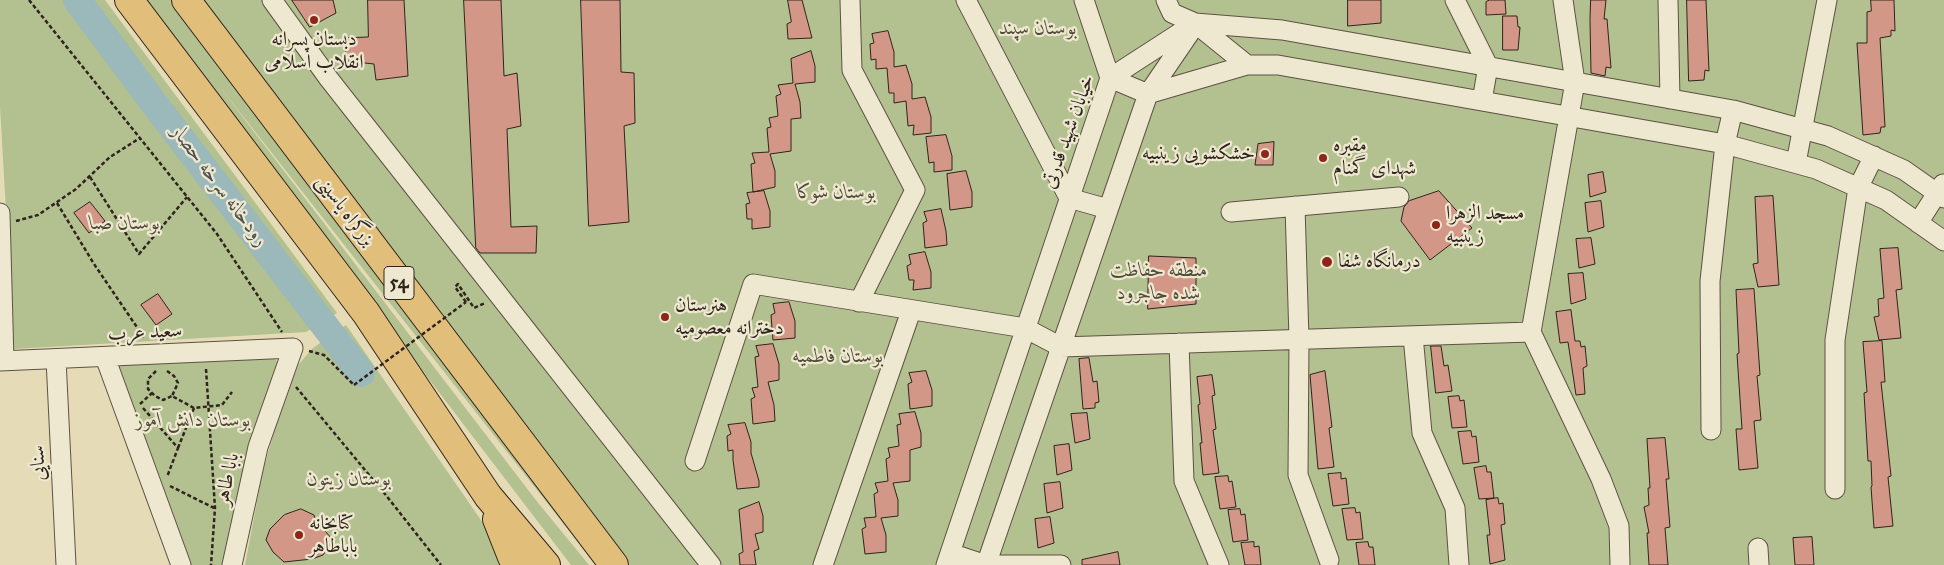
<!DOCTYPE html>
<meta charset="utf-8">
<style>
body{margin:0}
canvas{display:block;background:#e5dbb6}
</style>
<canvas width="1944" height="565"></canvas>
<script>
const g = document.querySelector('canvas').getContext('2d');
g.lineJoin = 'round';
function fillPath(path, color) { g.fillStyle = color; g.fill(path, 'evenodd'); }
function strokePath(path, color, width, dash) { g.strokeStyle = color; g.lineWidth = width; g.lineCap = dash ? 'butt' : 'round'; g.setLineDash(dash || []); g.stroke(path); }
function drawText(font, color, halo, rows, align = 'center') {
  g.font = font + ' "IM FELL Great Primer",Amiri,serif'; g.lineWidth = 4.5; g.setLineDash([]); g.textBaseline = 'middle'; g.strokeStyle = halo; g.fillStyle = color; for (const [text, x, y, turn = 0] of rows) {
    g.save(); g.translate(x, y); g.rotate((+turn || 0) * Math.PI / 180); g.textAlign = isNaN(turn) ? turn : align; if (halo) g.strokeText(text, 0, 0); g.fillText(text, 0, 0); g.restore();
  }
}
fillPath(new Path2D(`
 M0 0H105L337 313 306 332 14 349 0 107Z
 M139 0H1944V565H596L216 82 535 499 589 565H571Z
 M346 325 512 565H245L262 475 283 399 299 364 313 348Z
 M274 357 284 373 264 403 249 442 222 565H183L110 363Z`), '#b3c08f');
strokePath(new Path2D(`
 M77 0 156 106 361 373`), '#9bb8ba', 28);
const building = new Path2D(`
 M292 0H333L336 13 310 27Z
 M368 0H404L408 76 376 80 374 64 347 61 344 38 368 37Z
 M464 0H501L504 76 517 73 521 126 507 129 511 227 537 226 536 253H480L476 248Z
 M581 0H620L621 72 634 73 635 123 624 126 629 222 589 226Z
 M788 0H802L812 38 788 39 787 24 791 22Z
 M1348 0H1381V23L1348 26Z
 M1490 0H1505L1506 14 1486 15V2Z
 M1591 0H1606L1604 19H1607L1611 68 1606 67 1605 76 1591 73 1590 20Z
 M1687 0H1706L1709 71 1705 70 1704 80 1689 81Z
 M1871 0H1894L1895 31 1891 30V36L1880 38 1885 127H1881L1880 133 1863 135 1857 43H1867V12L1871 11Z
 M1503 16H1517L1518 27H1520L1518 50H1503Z
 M888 31 894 52V67L906 65 912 84V99L925 97 931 117V133L913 135 914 125 908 126 906 101 894 103V93H889L887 68 876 69V59L871 60 870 44 874 43 872 34Z
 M811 51 815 66V82L795 84 800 102 801 118 791 119V151L770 154 775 171V187L753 192 751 164 755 163 752 153 769 152 767 128 771 127 769 118 778 116 776 96 781 94 778 85 793 83 791 59Z
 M946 135 952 156V170L934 172V162L929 163 926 137Z
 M1274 142 1273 165H1255L1258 144Z
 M966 171 972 192V207L950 210 947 174Z
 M1603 172 1606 192 1590 197 1588 175Z
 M764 191 770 211V227L752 229V219H747L746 204 750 203 747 193Z
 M1439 191 1472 228 1430 260 1401 221 1404 207 1409 201Z
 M1773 196 1779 285 1758 287 1753 264 1758 263 1755 197Z
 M1601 201 1604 227 1588 232 1585 203Z
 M90 202 105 221 89 233 74 213Z
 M941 209 946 231 947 245 925 248 923 223 927 221 924 212Z
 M1591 238 1595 264 1579 268 1576 239Z
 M1898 248 1902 289 1896 290 1901 338 1879 340 1874 317 1879 316 1878 299 1884 298 1880 249Z
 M925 252 931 272V288L913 290 914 280H909L907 266 911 264 909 255Z
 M1149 256 1196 258V304L1148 309Z
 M1583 273 1586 299 1571 304 1568 274Z
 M1754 289 1760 375 1757 376 1761 420 1754 421 1758 468 1739 470 1736 429H1742L1737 354 1739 353 1736 290Z
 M158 294 172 314 156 325 141 305Z
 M789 302 795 321V338L773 340 771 315 775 313 773 304Z
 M1571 310 1575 341H1580L1581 347 1585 346 1587 366 1583 368 1585 394 1576 395 1568 342 1560 343 1556 312Z
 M1882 341 1885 382H1881L1891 476 1888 477 1893 526 1874 528 1871 487 1872 486 1871 461H1868L1864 393 1867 392 1863 342Z
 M773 344 779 364V380L768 382 774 405 775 421 753 424 751 399 755 397 752 388 758 387 755 357 759 356 756 346Z
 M1431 346H1441L1444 366 1448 365 1452 391 1436 393Z
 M1089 358 1093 382 1097 381 1099 402 1095 403V408L1083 409 1079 359Z
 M926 371 932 390V406L910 409 908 384 912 382 909 373Z
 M1325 371 1332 427 1329 428 1334 467 1318 469 1310 375Z
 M1212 375 1215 395 1212 396 1216 429 1213 430 1219 473 1203 475 1200 443H1202L1198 405 1200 404 1197 377Z
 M1459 396 1460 401 1464 400 1467 427 1452 428 1448 397Z
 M915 412 921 433V447L910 450V481L893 483 898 500V516L881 518 886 535V552L865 554 862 529 866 527 864 518 876 517 874 494 878 492 875 483 888 481 886 459 890 457 888 448 899 446 897 425 901 424 899 414Z
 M1087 413 1090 439 1075 443 1071 414Z
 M745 423 751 442V453L759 481V487L737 489 733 460V450L728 451 727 436 731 434 728 425Z
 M1471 431 1472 437 1476 436 1479 462 1463 464 1458 432Z
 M1665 438 1669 479H1666L1670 527 1665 528 1668 565H1649L1647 533H1649L1644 507 1649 505 1648 488H1650L1647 439Z
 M1069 444 1072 470 1057 475 1054 446Z
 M1486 466 1487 472H1491L1494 498 1479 499 1474 468Z
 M1341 473V479L1346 478 1349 504 1333 506 1328 474Z
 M1228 476 1229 482 1232 481 1236 507 1220 509 1215 477Z
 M1060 482 1063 508 1047 513 1044 484Z
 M1498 498 1499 504 1503 503 1505 524 1501 525 1505 560 1490 564 1487 535H1490L1486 500Z
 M759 502 763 516V532L755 534 759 549 754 551 756 565H740L739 554 743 552 739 510Z
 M1355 508 1356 513 1360 512 1363 539 1347 540 1342 509Z
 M301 509 314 515 316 524 325 531 333 540 323 555 312 559 284 562 273 552 266 540 270 529 284 515Z
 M1240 509 1241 515 1245 514 1248 540 1233 542 1228 510Z
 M1050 517 1054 543 1038 548 1035 519Z
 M1812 537 1814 565H1795L1793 538Z
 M1254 542V547L1259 546 1261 565H1245L1241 543Z
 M1368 542 1369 547H1373L1375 565H1359L1356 543Z
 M1118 552 1120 565H1082V560Z`);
fillPath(building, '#d39787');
strokePath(building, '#30241e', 1);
const minor = new Path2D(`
 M272 0 329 79 711 565
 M850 0 852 70 915 190 859 302
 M966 0 1069 198 1108 209
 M1084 0 1110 78 1148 94 1247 65H1278L1725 144 1816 169 1886 200 1944 241
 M1166 0 1172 13 1195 23 1282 30 1733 110 1828 136 1904 170 1944 198
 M1455 0 1488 66 1482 101
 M1563 0 1575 82 1531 332 1601 479 1619 526 1620 565
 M1668 0 1670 99
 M1195 23 1247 65
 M1796 163 1827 0
 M1295 206 1299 339 1298 475 1329 560
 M1231 212 1399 197
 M0 213 4 361
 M1918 223 1943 184
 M1413 336 1422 433 1455 508 1459 565
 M1179 343 1184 481 1219 565
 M105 357 181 565
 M56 359 66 565
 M0 361 293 348 258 447 232 565
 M1711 430 1710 281 1725 144 1733 110
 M695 461 753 284 1025 328 1061 347 1531 332
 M1835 489V340L1858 188 1874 156
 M1758 548 1759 565
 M950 553 986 565
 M823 565 911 311
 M946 565 1110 78 1195 23
 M986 565 1148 94 1191 31
 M989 565H1061`);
const highway = new Path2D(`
 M129 0 366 313 488 496 546 565
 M186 0 614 565
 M497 519 512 557 518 565`);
strokePath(minor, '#5d5244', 21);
strokePath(highway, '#30241e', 30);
strokePath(new Path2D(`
 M29 0 217 234 282 332
 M90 177 139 254 187 197
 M57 203 94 264 145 339
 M16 221 38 215 76 189 110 157 140 138
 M466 302 455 287 458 284 474 308 485 303
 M309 351 324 355 354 385
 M206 369 215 508 211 565
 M156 371 148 379V389L155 396 163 400 172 396
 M167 371 174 376 178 383 172 396 194 408 222 405 232 392
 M296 387 385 494 441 565
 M140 404 152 393
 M143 408 178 448 167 477
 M178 448 194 408
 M170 486 214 508`), '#30241e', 2.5, [4, 2.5]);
strokePath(minor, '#eee8d0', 19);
strokePath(highway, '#e2be7b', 28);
strokePath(new Path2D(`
 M354 385 466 302`), '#30241e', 2.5, [4, 2.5]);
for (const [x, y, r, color] of [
 [314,20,5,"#8f2418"],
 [1265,154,5,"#8f2418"],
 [1323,158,5,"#8f2418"],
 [1436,225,5,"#8f2418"],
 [1327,262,6,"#8f2418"],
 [665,317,5,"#8f2418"],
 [299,535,5,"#8f2418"]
]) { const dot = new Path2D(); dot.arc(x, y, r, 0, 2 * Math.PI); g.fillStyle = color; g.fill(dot); strokePath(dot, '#eee8d0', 2); }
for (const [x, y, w] of [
 [399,283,30]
]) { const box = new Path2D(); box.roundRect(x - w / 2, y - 16.5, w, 33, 4); g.fillStyle = '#eee8d0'; g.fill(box); strokePath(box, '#30241e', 1); }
drawText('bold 19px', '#30241e', null, [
 ["54",399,283]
]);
drawText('italic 20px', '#514b3a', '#eee8d0', [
 ["بوستان سپند",1038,29],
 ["بوستان شوکا",837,193],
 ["بوستان صبا",125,224],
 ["منطقه حفاظت",1159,271],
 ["شده جاجرود",1159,294],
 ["بوستان فاطمیه",838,357],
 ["بوستان دانش آموز",193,421],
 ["بوستان زیتون",349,480]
]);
drawText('20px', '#30241e', '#eee8d0', [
 ["دبستان پسرانه",314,40,"center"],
 ["انقلاب اسلامی",314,63,"center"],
 ["مقبره",1333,146],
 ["شهدای گمنام",1333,169],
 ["خشکشویی زینبیه",1255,154,"right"],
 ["مسجد الزهرا",1446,214],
 ["زینبیه",1446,237],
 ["درمانگاه شفا",1338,262],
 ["هنرستان",675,306],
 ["دخترانه معصومیه",675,329],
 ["کتابخانه",309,524],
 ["باباطاهر",309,547]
], 'left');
drawText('20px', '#30241e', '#eee8d0', [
 ["خیابان شهید قدرتی",1069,132,-70],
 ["بزرگراه یاسینی",345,211,53],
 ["سعید عرب",145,333,-3],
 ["سنایی",39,463,-93],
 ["بابا طاهر",228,479,-78]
]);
drawText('italic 21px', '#50504d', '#eee8d0', [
 ["رودخانه سرخه حصار",219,186,53]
]);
</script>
